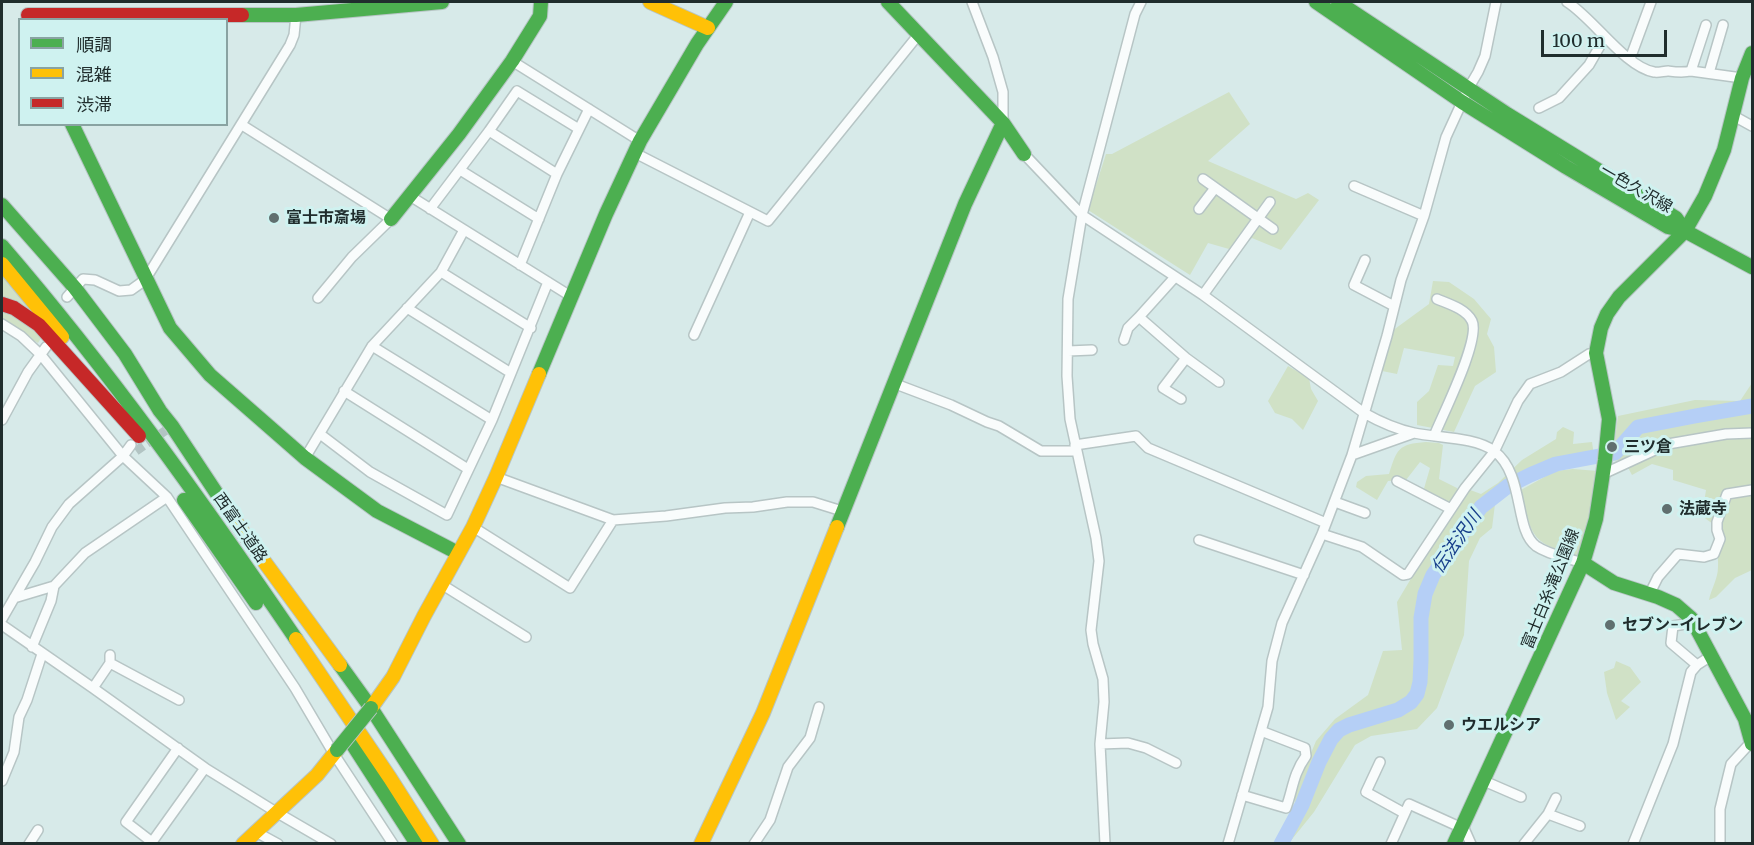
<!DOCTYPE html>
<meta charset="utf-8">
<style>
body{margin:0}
#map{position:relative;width:1754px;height:845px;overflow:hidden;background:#d7eae9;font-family:Merriweather,"Noto Sans JP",serif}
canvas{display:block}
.frame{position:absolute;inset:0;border:3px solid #202d2d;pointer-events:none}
.legend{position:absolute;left:18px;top:18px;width:210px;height:108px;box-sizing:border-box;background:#cff2f0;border:2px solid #89a3a2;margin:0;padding:8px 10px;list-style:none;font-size:18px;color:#202d2d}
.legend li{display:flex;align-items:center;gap:12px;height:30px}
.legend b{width:30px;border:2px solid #89a3a2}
.scale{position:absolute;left:1541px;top:30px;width:126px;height:27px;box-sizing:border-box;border:3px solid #202d2d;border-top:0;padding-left:8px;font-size:18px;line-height:21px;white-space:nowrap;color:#202d2d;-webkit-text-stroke:4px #cff2f0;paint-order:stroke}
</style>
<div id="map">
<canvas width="1754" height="845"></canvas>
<div class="frame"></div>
<ul class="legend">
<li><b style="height:8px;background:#4caf50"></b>順調</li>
<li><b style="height:8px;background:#ffc107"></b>混雑</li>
<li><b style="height:8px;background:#c62828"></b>渋滞</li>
</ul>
<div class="scale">100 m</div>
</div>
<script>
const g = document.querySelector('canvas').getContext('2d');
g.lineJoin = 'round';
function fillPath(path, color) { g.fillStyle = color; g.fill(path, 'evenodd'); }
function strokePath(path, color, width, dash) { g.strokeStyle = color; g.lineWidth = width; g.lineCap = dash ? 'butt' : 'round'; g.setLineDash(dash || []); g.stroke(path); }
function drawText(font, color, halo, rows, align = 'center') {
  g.font = font + ' Merriweather,"Noto Sans JP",serif'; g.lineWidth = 6; g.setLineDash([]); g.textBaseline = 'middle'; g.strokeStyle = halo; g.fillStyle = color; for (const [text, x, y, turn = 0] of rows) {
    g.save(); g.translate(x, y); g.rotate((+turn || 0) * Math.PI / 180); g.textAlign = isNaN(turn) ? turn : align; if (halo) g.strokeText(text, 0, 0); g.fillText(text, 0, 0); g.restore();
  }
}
fillPath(new Path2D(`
 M1229 92 1250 124 1208 161 1296 199 1308 193 1319 200 1281 250 1252 238 1236 251 1208 243 1190 275 1088 210 1106 154H1112Z
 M2 274 48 327 38 343 2 321Z
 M1433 281 1449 282 1474 299 1491 319 1487 334 1494 347 1496 372 1475 386 1454 432 1417 425V402L1429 391 1438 365 1453 366 1455 357 1404 348 1397 374 1382 371 1392 331 1429 304Z
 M1288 366 1309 378 1311 389 1318 401 1303 430 1292 419 1275 413 1268 401Z
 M1752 383V570L1735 578 1716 597 1709 600C1711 589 1718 579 1718 567 1719 554 1714 538 1713 524L1702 516 1706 490 1673 480V470L1652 464 1632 475 1624 460 1612 461 1618 416 1695 400 1740 401Z
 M1563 427 1574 432 1573 444 1592 442 1595 462 1556 460 1496 496 1492 528 1480 538 1469 561 1464 635 1437 708 1417 729 1371 736 1355 745 1314 812 1289 843 1275 844 1295 805 1294 794 1316 741 1335 719 1368 695 1383 651 1402 650 1397 602 1465 488 1481 494 1498 483 1522 460 1556 439 1557 432Z
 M1426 442 1439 443 1443 445 1439 479 1457 488 1458 492 1450 507 1423 492 1430 468 1420 462 1406 480 1388 481 1377 500 1356 487 1357 482 1366 476 1389 474C1397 449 1398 444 1426 442Z
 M1573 469 1598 471 1594 505 1579 556C1530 543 1532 537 1521 490L1555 471Z
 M1616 661 1630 667 1641 682 1621 701 1630 707 1616 720 1607 693 1604 672 1614 668Z`), '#d0e1c6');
strokePath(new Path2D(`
 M1281 844 1302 805 1319 762 1331 739 1339 730 1349 725 1398 710 1411 702 1417 694 1420 682 1421 660V618L1425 594 1433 575 1481 507 1508 486 1530 475 1556 464 1615 453 1638 427 1695 416 1752 406`), '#b5cff6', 15);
strokePath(new Path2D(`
 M136 451 172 426`), '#b2c4c3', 9, [9, 4.5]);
const street = new Path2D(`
 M972 2 993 57 1003 92V123
 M1567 2C1593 18 1625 67 1654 72 1658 73 1664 71 1668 71 1676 72 1683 73 1691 71L1742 78
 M1630 59 1651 2
 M512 61 640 141
 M1691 71 1706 25
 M1709 73 1723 25
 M1539 108 1559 98 1589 65 1605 37
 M1732 115 1752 126
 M242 125 391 219 352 257 318 298
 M489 131 557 174
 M635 153 768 221 919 34
 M1024 154 1082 215 1203 295 1364 413C1380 422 1395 429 1414 433 1438 438 1475 437 1494 451 1525 474 1514 530 1536 546 1549 555 1568 558 1583 563
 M460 170 539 219
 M1203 179 1273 229
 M1354 186 1424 216
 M410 196 572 297
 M430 209 489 131 517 91 579 129
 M1199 209 1215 188
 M1365 260 1354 285 1394 306
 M520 265 557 174 589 109
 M441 272 531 328
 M1175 277 1139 317 1186 358 1219 382
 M1203 295 1270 202
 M67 297 83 279 95 280 119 291 131 290 145 280 290 45 294 35 296 15
 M407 308 511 373
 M2 324 21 336 41 355 123 456 167 497 295 688 334 754 393 844
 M694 335 750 212
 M1124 340 1128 328 1139 317
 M372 346 492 420
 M1068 351 1092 350
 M893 383 951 405 987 422 999 426 1041 451H1076
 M344 391 468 469
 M1181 399 1163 388 1186 358
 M2 420 28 372 46 347
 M320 434 370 472 447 515 492 420 548 282
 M1434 436C1442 416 1481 339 1472 321 1466 309 1449 304 1437 299
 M1075 445 1136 436 1148 448 1326 523
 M1352 455 1414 433
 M305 458 372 346 441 272 464 230
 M1603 474 1668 444 1726 434 1752 433
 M496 477 613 520 666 516 725 508 753 507 787 502H813L842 511
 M1397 481 1451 509
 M1335 502 1365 513
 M473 527 570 588 613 520
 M1322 534 1362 547 1403 575 1408 574 1465 488 1494 452 1518 401 1530 384 1561 372 1589 354 1596 353
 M1199 540 1304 575
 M441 584 526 637
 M1649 595 1658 577 1678 554 1704 557 1714 554 1720 539 1717 530V522L1727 494 1752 490
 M14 598 54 586
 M2 619 35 562 52 527 69 504 123 456 131 445
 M1693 623 1673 626 1671 643 1697 665
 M2 625 93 688 205 768 276 812 331 844
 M32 647 51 601 54 586 85 553 167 497
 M110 663 179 700
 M93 688 110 663V655
 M1100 744 1128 743 1146 748 1176 763
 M178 748 126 822 152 842 205 768
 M1380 762 1366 792 1404 813
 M2 781 14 752 19 717 27 700 42 654
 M1484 781 1521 797
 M1242 795 1286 808C1293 789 1293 774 1306 756L1305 748 1261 731
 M1548 814 1580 826
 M1463 826 1471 844
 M256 832 278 844
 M29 844 38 830
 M754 844 770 820 788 767 810 738 819 707
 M1105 844 1100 744 1104 702 1103 679 1093 644 1091 630 1099 561 1096 538 1070 419 1067 376 1068 299 1082 215 1135 14 1141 2
 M1228 844 1268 707 1272 661 1282 623 1322 534 1352 455 1387 336 1401 280 1424 216 1446 137 1468 89 1478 72 1485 56 1496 2
 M1391 844 1409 804 1462 828
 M1524 844 1548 814 1556 798
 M1633 844 1673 744 1691 672 1697 665 1711 656
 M1720 844V809L1731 764 1752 741`);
const fast = new Path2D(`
 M888 2 1003 123 1024 154
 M1316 2 1462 102 1566 167 1668 227 1685 231
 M1338 2 1507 114 1676 218 1685 231
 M242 15H296L442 2
 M72 124 170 328 210 375 305 458 377 511 458 553
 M2 205 75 288 125 354 160 411 172 426 221 500
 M391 219 459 134 512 61 540 16 541 2
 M1685 231 1752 267
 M2 246C109 370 204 504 296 639
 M539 374 606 214 640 141 697 44 726 2
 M184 500 256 603
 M837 527 965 204 1003 123
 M1583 563 1614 583 1658 597 1676 605 1691 618 1745 719 1752 744
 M340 665 371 708 459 844
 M353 745 417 844
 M1454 844 1583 563 1596 519 1605 460 1609 419 1596 353 1601 328 1607 314 1619 297 1685 231 1705 196 1724 150 1742 78 1752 53`);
const slow = new Path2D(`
 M650 2 708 28
 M2 264 62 337
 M221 500 244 534 340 665
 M296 639 390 778 432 844
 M371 708 393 677 424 616 473 527 496 477 539 374
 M243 844 317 775 337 750
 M701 844 763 713 837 527`);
const jam = new Path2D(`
 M28 15H242
 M2 304 14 308 39 325 139 436`);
strokePath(street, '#b7c5c5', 12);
strokePath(fast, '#b7c5c5', 16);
strokePath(slow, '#b7c5c5', 16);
strokePath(jam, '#b7c5c5', 16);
strokePath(street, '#f9fcfc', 9);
strokePath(fast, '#4caf50', 14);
strokePath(slow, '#ffc107', 14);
strokePath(jam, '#c62828', 14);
const fastBridge = new Path2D(`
 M337 750 371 708`);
strokePath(fastBridge, '#b7c5c5', 16, []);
strokePath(fastBridge, '#4caf50', 14);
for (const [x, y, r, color] of [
 [274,218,6,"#606f6f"],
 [1612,447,6,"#606f6f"],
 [1667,509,6,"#606f6f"],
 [1610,625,6,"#606f6f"],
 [1449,725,6,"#606f6f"]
]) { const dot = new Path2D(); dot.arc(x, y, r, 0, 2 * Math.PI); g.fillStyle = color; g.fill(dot); strokePath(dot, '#cff2f0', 2); }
drawText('16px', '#202d2d', '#cff2f0', [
 ["一色久沢線",1636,189,30],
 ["西富士道路",240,528,55],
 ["富士白糸滝公園線",1551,589,-68]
]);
drawText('bold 16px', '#202d2d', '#cff2f0', [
 ["富士市斎場",286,218],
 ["三ツ倉",1624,447],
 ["法蔵寺",1679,509],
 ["セブン-イレブン",1622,625],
 ["ウエルシア",1461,725]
], 'left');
drawText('italic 18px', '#173f8b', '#cff2f0', [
 ["伝法沢川",1457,542,-55]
]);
</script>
